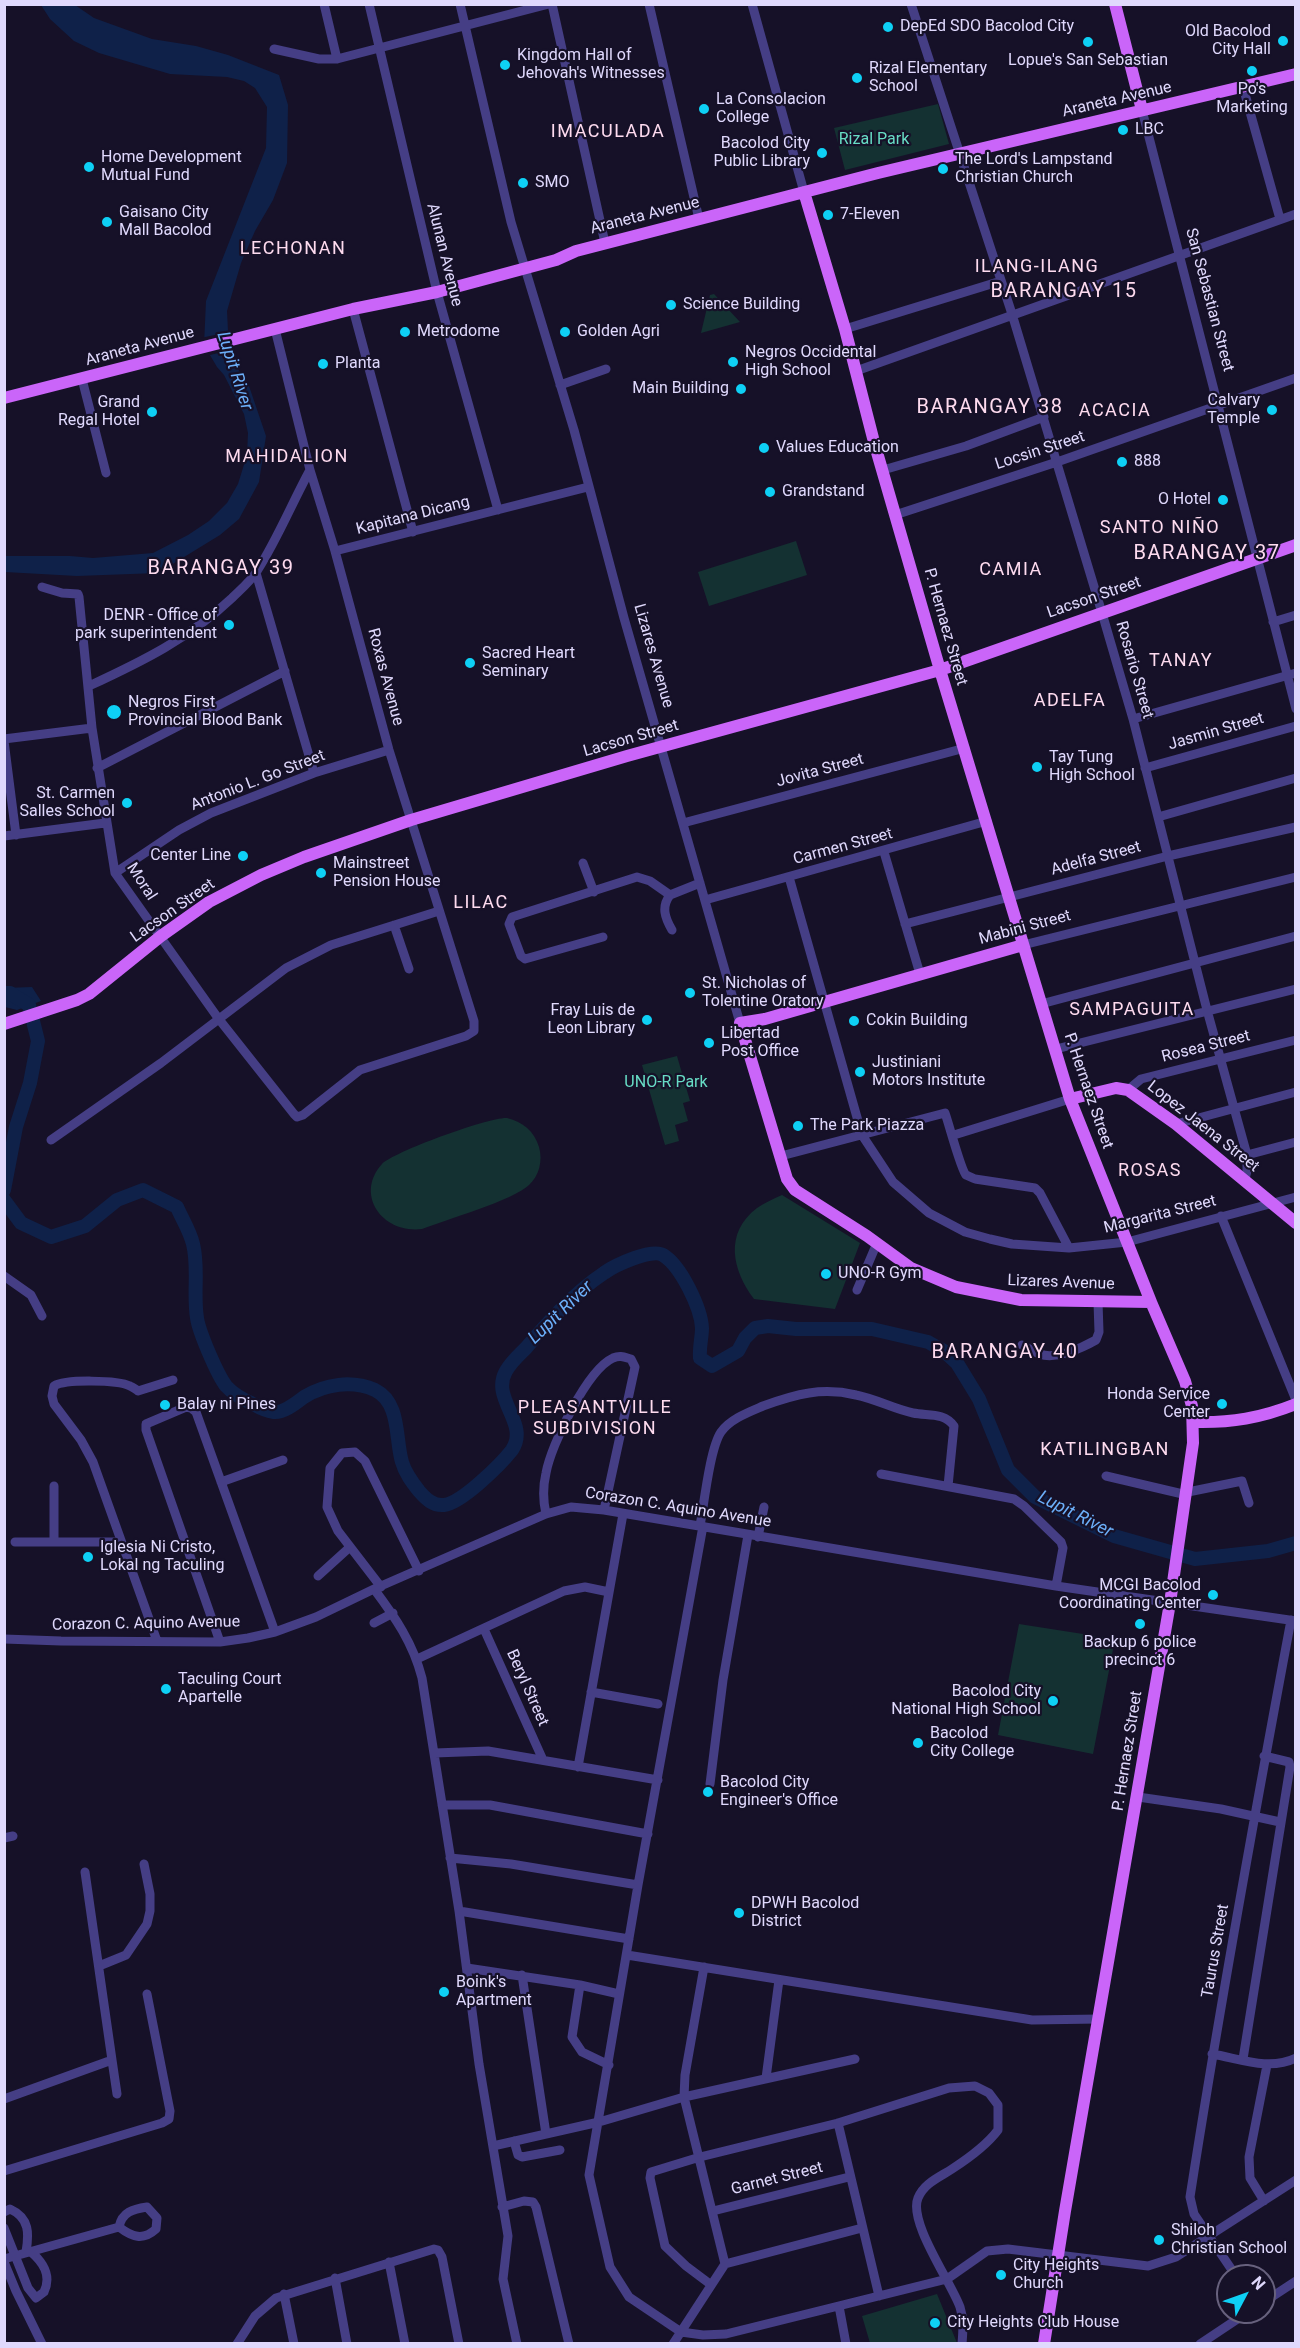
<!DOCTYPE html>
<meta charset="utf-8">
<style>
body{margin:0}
#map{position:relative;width:1300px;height:2348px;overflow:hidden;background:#161128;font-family:Roboto,sans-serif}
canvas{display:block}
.frame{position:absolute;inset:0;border:6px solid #e0d9fd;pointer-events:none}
.north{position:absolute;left:1216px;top:2264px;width:60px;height:60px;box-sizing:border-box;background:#161128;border:2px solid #67617d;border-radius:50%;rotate:49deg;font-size:16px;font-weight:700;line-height:24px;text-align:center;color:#e0d9fd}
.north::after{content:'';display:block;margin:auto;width:21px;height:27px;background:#0ed0f5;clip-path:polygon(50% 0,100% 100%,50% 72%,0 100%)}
</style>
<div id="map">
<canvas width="1300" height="2348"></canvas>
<div class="frame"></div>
<div class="north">N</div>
</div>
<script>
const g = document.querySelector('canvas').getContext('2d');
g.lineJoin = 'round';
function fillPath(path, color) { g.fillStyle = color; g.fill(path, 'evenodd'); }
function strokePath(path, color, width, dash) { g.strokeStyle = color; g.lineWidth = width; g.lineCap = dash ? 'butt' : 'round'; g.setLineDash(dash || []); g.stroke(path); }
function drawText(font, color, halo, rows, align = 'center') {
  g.font = font + ' Roboto,sans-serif'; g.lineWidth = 4.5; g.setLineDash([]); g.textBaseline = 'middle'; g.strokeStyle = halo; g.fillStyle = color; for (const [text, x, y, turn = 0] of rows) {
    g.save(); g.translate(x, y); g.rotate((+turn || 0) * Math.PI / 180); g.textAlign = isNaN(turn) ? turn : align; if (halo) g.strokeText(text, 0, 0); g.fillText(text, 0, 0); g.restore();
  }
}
fillPath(new Path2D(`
 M938 104 949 144 845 170 834 128Z
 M714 294 740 322 701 333 710 295Z
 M796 541 807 575 709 606 698 572Z
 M677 1056 690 1101 683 1103 688 1121 675 1125 679 1141 665 1145 642 1065Z
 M507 1118C523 1122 534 1131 539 1147 543 1161 539 1176 529 1185 514 1200 445 1220 422 1229 383 1234 354 1195 382 1164 393 1152 489 1117 507 1118Z
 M782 1195 860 1243 835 1309 754 1299C732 1270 724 1233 757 1208 764 1203 773 1199 782 1195Z
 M1019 1624 1115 1639 1093 1754 998 1735Z
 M937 2294 957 2343H870L862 2316Z`), '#143132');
fillPath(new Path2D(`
 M41 5H75L94 18 152 39 196 46 228 55 279 75 288 105 287 163 273 200 255 231 241 263 227 311 228 331 236 366 249 386 266 436 259 482 239 519 220 535 158 573 77 576 5 572 4 556H70L93 558 153 553 188 535 209 521 227 503 238 484 247 455 248 433 244 414 224 375 217 367 204 345 206 301 266 148 267 107 255 88 244 81 227 77 170 74 99 53 74 41 50 19Z
 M32 987 41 1001 17 1010 5 1007V988Z`), '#0f2149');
fillPath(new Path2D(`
 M232 331 235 349 206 356 201 346V338Z`), '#161128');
strokePath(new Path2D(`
 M4 993H10L29 1005 38 1041 30 1083 16 1127 4 1190
 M4 1200 21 1223 51 1237 85 1226 117 1200 143 1190 177 1207C182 1219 190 1231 193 1244 199 1267 193 1294 197 1318 199 1332 217 1374 226 1386 233 1394 246 1401 255 1405 260 1408 268 1411 274 1412 284 1413 296 1403 304 1397 325 1384 352 1380 375 1390 401 1403 395 1439 402 1462 405 1473 412 1482 419 1491 426 1499 433 1506 444 1505 462 1503 501 1464 512 1450 530 1423 490 1399 506 1371 511 1362 519 1355 526 1348 549 1321 574 1293 604 1273 615 1265 652 1248 663 1255 681 1266 701 1308 702 1328 702 1338 699 1347 700 1358L712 1366 738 1351 745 1338 755 1328 768 1326 796 1329H872L928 1342 944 1351 957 1363 979 1399 1008 1470 1035 1497 1114 1536 1195 1559 1268 1551 1296 1543`), '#0f2149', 14);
strokePath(new Path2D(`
 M324 4 337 59
 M369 4 437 292 498 510
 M460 4 511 222 574 430 624 618 740 1023
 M552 4 605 243
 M649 4 699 219
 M752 4 804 192
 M911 4 1012 314 1102 613 1133 719 1207 1010 1247 1155V1171L1245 1179
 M274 49 319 59H337L549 4
 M1243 87 1280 219
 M1142 110 1296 709
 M353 309 413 532
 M845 329 1001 281
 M856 371 1296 214
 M82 379 106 473
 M560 385 606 369
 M883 470 966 446 1044 417
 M895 515 1057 462 1296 378
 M335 551 588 487
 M256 573 314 773
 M42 587 62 593 78 594 79 597 92 728 115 873 218 1018 294 1114 297 1117 303 1115 360 1070 466 1036 474 1031V1021L389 750 335 551 310 470 275 329
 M1273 622 1296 615
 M89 686C141 662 190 638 232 598 240 590 251 581 257 571 277 540 292 503 310 470
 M1133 719 1296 673
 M4 739 92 728
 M4 741 16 835
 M97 768 285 671
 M1145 768 1296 726
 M1158 817 1296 778
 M683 823 965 748
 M4 836 105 823
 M884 852 920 974
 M583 863 594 892
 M115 873 179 830 211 813 314 773 389 750
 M789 877 862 1135 893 1182 929 1213 965 1232 990 1239 1012 1244 1069 1248 1127 1242 1296 1197
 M670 895C661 907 665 918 672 930
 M705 900 987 821
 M905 924 1168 856 1296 827
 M394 925 409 969
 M603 937 525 959 521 956 509 924 512 917 637 877 650 881 670 895 700 883
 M1023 945 1296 877
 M1041 1004 1296 936
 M1056 1049 1296 989
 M1128 1090 1141 1079 1296 1040
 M1176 1124 1296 1092
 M954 1135 1070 1099
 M51 1140 161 1063 286 968 331 945 439 911
 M1247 1155 1296 1142
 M781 1156 945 1113C949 1124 961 1170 966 1175 967 1175 974 1179 975 1179L1035 1188 1040 1193 1069 1248
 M1221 1216 1296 1400
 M4 1276 31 1295 42 1316
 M857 1290 877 1243
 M1022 1345C1028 1348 1034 1352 1040 1354 1055 1360 1082 1348 1096 1340L1099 1332 1098 1302
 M881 1474 1014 1499 1024 1506 1061 1542 1063 1548 1056 1586
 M1106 1476 1187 1495
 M221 1482 283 1460
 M54 1486V1542
 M1188 1492 1242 1481 1249 1503
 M546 1514C543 1501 543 1486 546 1473 551 1445 587 1370 613 1358 620 1355 624 1357 631 1359L635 1367 604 1510
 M700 1526C704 1504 710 1448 721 1432 730 1419 749 1412 763 1406 796 1394 822 1387 856 1395 876 1399 894 1409 913 1413 928 1416 944 1412 954 1426L948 1486
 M703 1526 638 1885 589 2175 610 2267 629 2297 681 2332 703 2335 726 2334 947 2279 987 2251 1008 2249 1148 2266 1176 2257 1296 2180
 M758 1537 764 1507
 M15 1542H120
 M318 1576 350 1547
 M381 1587 338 1531 327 1507 330 1468 342 1453 355 1452 365 1461 419 1571
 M374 1589C395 1617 413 1643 422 1678L459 1911 479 2064 508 2236 503 2279 517 2344
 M374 1623 393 1613
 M484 1629 543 1760
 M4 1639 61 1641 220 1642 248 1638 275 1632 316 1617 374 1589 546 1514 571 1507 604 1510 1056 1586 1296 1621
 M157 1641 93 1462 81 1440 54 1404 52 1396 54 1386C65 1379 118 1380 130 1386 133 1387 135 1389 138 1391L173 1380
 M220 1642 146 1430V1424L186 1407 191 1408 196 1412 275 1632
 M417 1659 564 1591 585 1587 609 1592
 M591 1692 658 1704
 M435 1753 488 1751 658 1780
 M578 1767 623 1514
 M710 1784 723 1680 748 1535
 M1138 1797 1221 1809 1280 1822
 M442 1805H490L648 1834
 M4 1838 13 1836
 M450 1858 511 1864 638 1885
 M459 1911 629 1939
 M627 1955 1032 2020 1099 2019
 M99 1966 126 1955 147 1924 150 1911V1894L144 1864
 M704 1967 685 2075 684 2097 725 2264
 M467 1968 580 1985 619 1994
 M522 1975 546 2134
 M580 1985 572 2037 582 2052 609 2065
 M1212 2054C1241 2059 1269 2071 1296 2058
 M1243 2059 1290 1767 1289 1762 1264 1756
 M112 2060 117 2094
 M766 2078 779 1980
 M4 2099 112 2060 85 1872
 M838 2123 879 2296
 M514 2141 518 2155 522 2157 560 2150
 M493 2146 599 2122 684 2097 855 2059
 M4 2171 162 2123 169 2119 170 2111 147 1994
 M1264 2201 1250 2178 1249 2157 1267 2065
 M502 2207 524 2201 533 2202 536 2207 569 2344
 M713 2211 849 2177
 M4 2212 10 2209C30 2218 29 2234 26 2252
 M4 2228 28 2288 36 2298 44 2292C52 2275 43 2262 30 2251
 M4 2259 119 2227C132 2237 143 2241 156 2229L157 2218 147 2207C133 2209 122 2212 119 2227
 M4 2262 16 2291 42 2344
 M389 2262 405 2344
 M1236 2276 1194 2214 1190 2197C1220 2004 1255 1812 1291 1620
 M335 2278 347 2344
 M710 2284 686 2266 665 2246 650 2178 651 2172 700 2157 838 2123 949 2088 975 2086 989 2093 998 2105V2130C986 2146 969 2158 952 2169 940 2177 924 2183 918 2198 908 2222 951 2282 960 2307 964 2319 963 2331 962 2344
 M284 2294 294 2344
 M1264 2302 1296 2281
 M839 2306 846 2344
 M237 2344 255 2316 276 2298 434 2249 438 2250 442 2257 459 2344
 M673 2344 725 2264 862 2228
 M1200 2344 1248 2312`), '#453e85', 9);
strokePath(new Path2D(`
 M1115 4 1142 110
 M804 192 845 329 874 442 940 670 1070 1099 1151 1302 1185 1381 1192 1406 1193 1443 1170 1603 1065 2211 1044 2344
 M4 398 353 309 437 292 556 260 576 251 878 173 1296 74
 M1023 945 765 1019 740 1023 787 1179 795 1190 867 1236 911 1268 956 1287 1021 1300 1151 1302
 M4 1024 77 1000 89 994 161 936 209 902 261 875 304 857 411 820 627 756 940 670 1296 545
 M1070 1099 1116 1088 1128 1090 1176 1124 1296 1223
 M1194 1422C1231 1423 1261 1418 1296 1404`), '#ca65f9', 12);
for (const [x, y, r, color] of [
 [888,27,6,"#0ed0f5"],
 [1283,41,6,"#0ed0f5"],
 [1088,42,6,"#0ed0f5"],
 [505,65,6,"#0ed0f5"],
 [1252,71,6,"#0ed0f5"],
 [857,78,6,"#0ed0f5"],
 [704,109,6,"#0ed0f5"],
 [1123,130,6,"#0ed0f5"],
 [822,153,6,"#0ed0f5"],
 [89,167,6,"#0ed0f5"],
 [943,169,6,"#0ed0f5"],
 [523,183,6,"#0ed0f5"],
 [828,215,6,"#0ed0f5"],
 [107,222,6,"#0ed0f5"],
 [671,305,6,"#0ed0f5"],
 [405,332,6,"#0ed0f5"],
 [565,332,6,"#0ed0f5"],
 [733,362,6,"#0ed0f5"],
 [323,364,6,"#0ed0f5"],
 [741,389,6,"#0ed0f5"],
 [1272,410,6,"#0ed0f5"],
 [152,412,6,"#0ed0f5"],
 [764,448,6,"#0ed0f5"],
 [1122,462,6,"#0ed0f5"],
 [770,492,6,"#0ed0f5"],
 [1223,500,6,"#0ed0f5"],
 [229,625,6,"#0ed0f5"],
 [470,663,6,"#0ed0f5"],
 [114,712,8,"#0ed0f5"],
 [1037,767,6,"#0ed0f5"],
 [127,803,6,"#0ed0f5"],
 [243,856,6,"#0ed0f5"],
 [321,873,6,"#0ed0f5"],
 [690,993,6,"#0ed0f5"],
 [647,1020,6,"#0ed0f5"],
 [854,1021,6,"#0ed0f5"],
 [709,1043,6,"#0ed0f5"],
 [860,1072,6,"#0ed0f5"],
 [798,1126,6,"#0ed0f5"],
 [826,1274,6,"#0ed0f5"],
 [1222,1404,6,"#0ed0f5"],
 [165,1405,6,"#0ed0f5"],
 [88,1557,6,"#0ed0f5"],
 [1213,1595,6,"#0ed0f5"],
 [1140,1624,6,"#0ed0f5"],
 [166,1689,6,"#0ed0f5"],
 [1053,1701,6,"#0ed0f5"],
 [918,1743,6,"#0ed0f5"],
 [708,1792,6,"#0ed0f5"],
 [739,1913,6,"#0ed0f5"],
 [444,1992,6,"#0ed0f5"],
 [1159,2240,6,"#0ed0f5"],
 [1001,2275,6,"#0ed0f5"],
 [935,2323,6,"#0ed0f5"]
]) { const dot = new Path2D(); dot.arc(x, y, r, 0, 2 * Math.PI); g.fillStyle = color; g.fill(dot); strokePath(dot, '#161128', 2); }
drawText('16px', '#e0d9fd', '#161128', [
 ["DepEd SDO Bacolod City",900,27],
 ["Old Bacolod",1271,32,"right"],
 ["City Hall",1271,50,"right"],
 ["Kingdom Hall of",517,56],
 ["Jehovah's Witnesses",517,74],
 ["Lopue's San Sebastian",1088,61,"center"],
 ["Rizal Elementary",869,69],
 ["School",869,87],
 ["Po's",1252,90,"center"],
 ["Marketing",1252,108,"center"],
 ["La Consolacion",716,100],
 ["College",716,118],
 ["LBC",1135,130],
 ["Bacolod City",810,144,"right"],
 ["Public Library",810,162,"right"],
 ["Home Development",101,158],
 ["Mutual Fund",101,176],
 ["The Lord's Lampstand",955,160],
 ["Christian Church",955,178],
 ["SMO",535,183],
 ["Gaisano City",119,213],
 ["Mall Bacolod",119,231],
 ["7-Eleven",840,215],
 ["Science Building",683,305],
 ["Metrodome",417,332],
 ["Golden Agri",577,332],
 ["Negros Occidental",745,353],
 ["High School",745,371],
 ["Planta",335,364],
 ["Main Building",729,389,"right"],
 ["Calvary",1260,401,"right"],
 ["Temple",1260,419,"right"],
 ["Grand",140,403,"right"],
 ["Regal Hotel",140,421,"right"],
 ["Values Education",776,448],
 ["888",1134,462],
 ["Grandstand",782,492],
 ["O Hotel",1211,500,"right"],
 ["DENR - Office of",217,616,"right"],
 ["park superintendent",217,634,"right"],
 ["Sacred Heart",482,654],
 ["Seminary",482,672],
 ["Negros First",128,703],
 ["Provincial Blood Bank",128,721],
 ["Tay Tung",1049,758],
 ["High School",1049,776],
 ["St. Carmen",115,794,"right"],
 ["Salles School",115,812,"right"],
 ["Center Line",231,856,"right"],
 ["Mainstreet",333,864],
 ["Pension House",333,882],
 ["St. Nicholas of",702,984],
 ["Tolentine Oratory",702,1002],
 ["Fray Luis de",635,1011,"right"],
 ["Leon Library",635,1029,"right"],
 ["Cokin Building",866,1021],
 ["Libertad",721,1034],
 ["Post Office",721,1052],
 ["Justiniani",872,1063],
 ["Motors Institute",872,1081],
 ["The Park Piazza",810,1126],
 ["UNO-R Gym",838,1274],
 ["Honda Service",1210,1395,"right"],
 ["Center",1210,1413,"right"],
 ["Balay ni Pines",177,1405],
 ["Iglesia Ni Cristo,",100,1548],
 ["Lokal ng Taculing",100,1566],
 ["MCGI Bacolod",1201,1586,"right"],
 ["Coordinating Center",1201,1604,"right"],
 ["Backup 6 police",1140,1643,"center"],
 ["precinct 6",1140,1661,"center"],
 ["Taculing Court",178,1680],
 ["Apartelle",178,1698],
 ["Bacolod City",1041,1692,"right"],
 ["National High School",1041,1710,"right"],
 ["Bacolod",930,1734],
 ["City College",930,1752],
 ["Bacolod City",720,1783],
 ["Engineer's Office",720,1801],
 ["DPWH Bacolod",751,1904],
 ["District",751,1922],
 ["Boink's",456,1983],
 ["Apartment",456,2001],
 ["Shiloh",1171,2231],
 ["Christian School",1171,2249],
 ["City Heights",1013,2266],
 ["Church",1013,2284],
 ["City Heights Club House",947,2323]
], 'left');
drawText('16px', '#e0d9fd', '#161128', [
 ["Araneta Avenue",1117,100,-13],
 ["Araneta Avenue",645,216,-14],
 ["Alunan Avenue",444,255,76],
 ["San Sebastian Street",1209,300,75],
 ["Araneta Avenue",140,347,-15],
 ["Locsin Street",1040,451,-18],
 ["Kapitana Dicang",413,516,-14],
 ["Lacson Street",1094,598,-19],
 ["P. Hernaez Street",945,627,74],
 ["Lizares Avenue",653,656,74],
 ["Rosario Street",1134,670,74],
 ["Roxas Avenue",385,677,75],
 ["Jasmin Street",1216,732,-16],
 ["Lacson Street",631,739,-16],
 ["Jovita Street",820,771,-15],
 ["Antonio L. Go Street",258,781,-21],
 ["Carmen Street",843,847,-15],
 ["Adelfa Street",1096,859,-15],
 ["Moral",141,882,57],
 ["Lacson Street",173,911,-35],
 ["Mabini Street",1025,928,-15],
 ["Rosea Street",1206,1047,-14],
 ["P. Hernaez Street",1088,1091,71],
 ["Lopez Jaena Street",1203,1127,38],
 ["Margarita Street",1160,1215,-14],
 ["Lizares Avenue",1061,1283,2],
 ["Corazon C. Aquino Avenue",678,1508,9],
 ["Corazon C. Aquino Avenue",146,1624,-1],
 ["Beryl Street",527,1688,66],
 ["P. Hernaez Street",1128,1751,-81],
 ["Taurus Street",1216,1951,-80],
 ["Garnet Street",777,2179,-14]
]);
drawText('16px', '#67dcc5', '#161128', [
 ["Rizal Park",874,140],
 ["UNO-R Park",666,1083]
]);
g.letterSpacing = '1.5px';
drawText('18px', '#fedbef', '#161128', [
 ["IMACULADA",608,132],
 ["LECHONAN",293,249],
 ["ILANG-ILANG",1037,267],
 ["ACACIA",1115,411],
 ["MAHIDALION",287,457],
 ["SANTO NIÑO",1160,528],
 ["CAMIA",1011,570],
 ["TANAY",1181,661],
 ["ADELFA",1070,701],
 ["LILAC",481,903],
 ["SAMPAGUITA",1132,1010],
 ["ROSAS",1150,1171],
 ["PLEASANTVILLE",595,1408],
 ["SUBDIVISION",595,1429],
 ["KATILINGBAN",1105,1450]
]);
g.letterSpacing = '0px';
drawText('italic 18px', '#6caff9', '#161128', [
 ["Lupit River",234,371,72],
 ["Lupit River",561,1313,-44],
 ["Lupit River",1075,1515,27]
]);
g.letterSpacing = '1.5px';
drawText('20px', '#fedbef', '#161128', [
 ["BARANGAY 15",1064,292],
 ["BARANGAY 38",990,408],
 ["BARANGAY 37",1207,554],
 ["BARANGAY 39",221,569],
 ["BARANGAY 40",1005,1353]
]);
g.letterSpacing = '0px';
</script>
